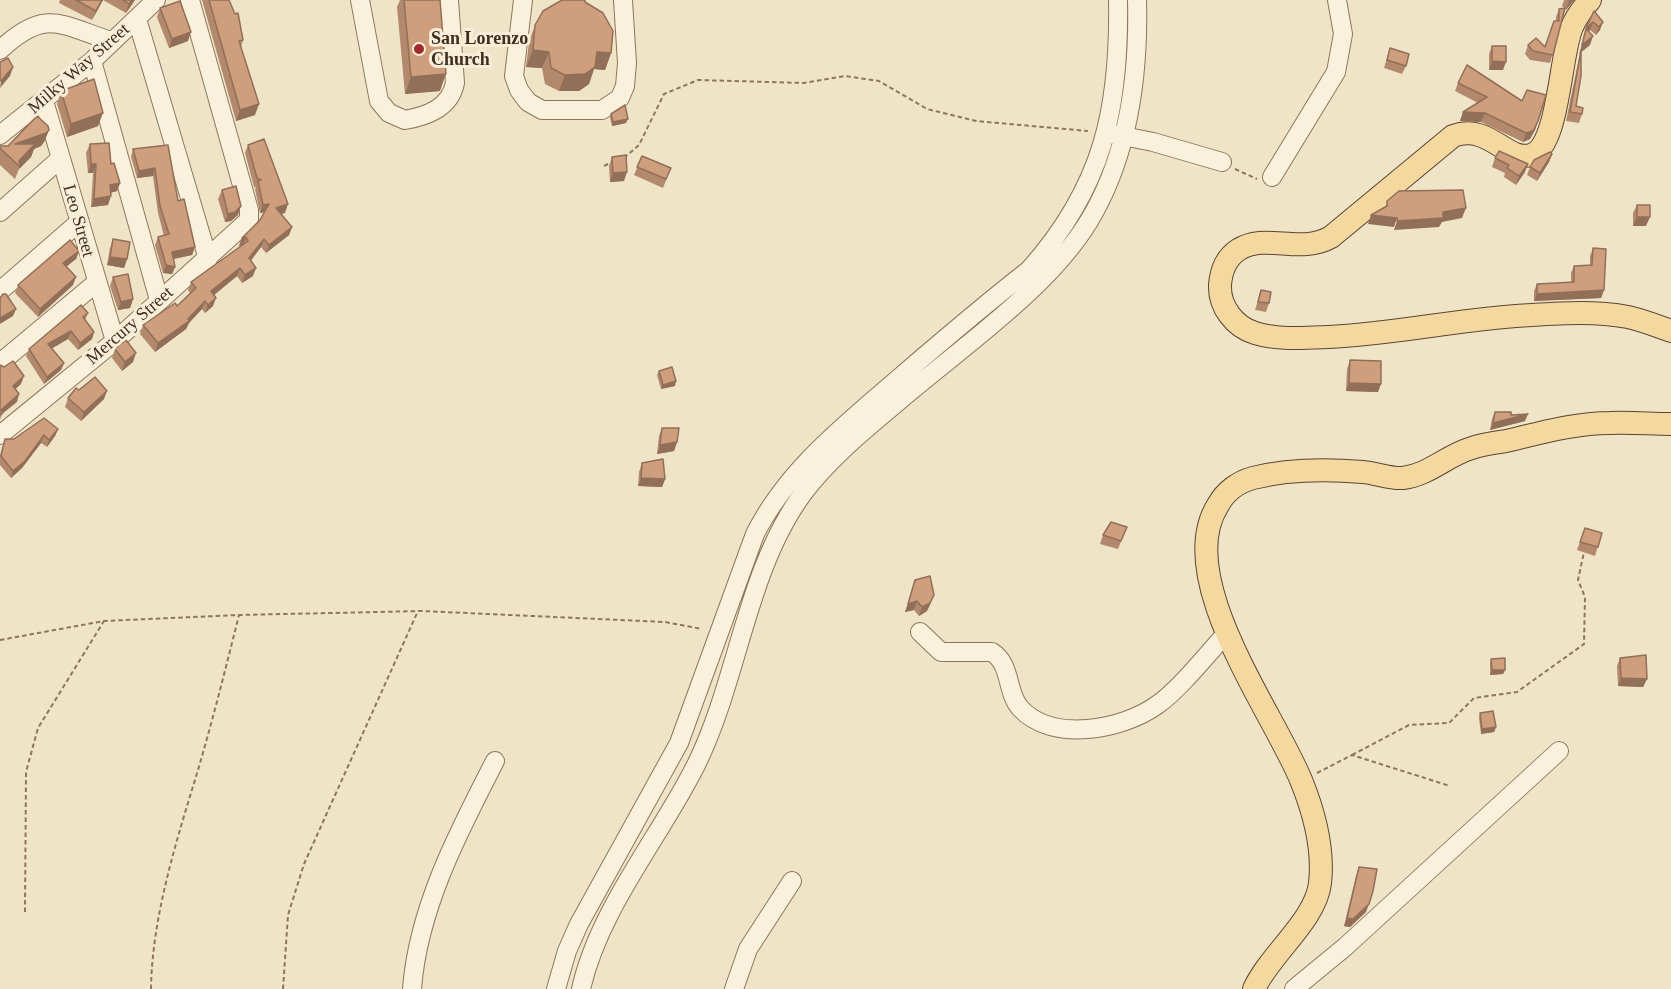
<!DOCTYPE html>
<style>
body{margin:0}
canvas{display:block;background:#f0e4c8}
</style>
<canvas width="1671" height="989"></canvas>
<script>
const g = document.querySelector('canvas').getContext('2d');
g.lineJoin = 'round';
function strokePath(path, color, width, dash) { g.strokeStyle = color; g.lineWidth = width; g.lineCap = dash ? 'butt' : 'round'; g.setLineDash(dash || []); g.stroke(path); }
function fillPath(path, color) { g.fillStyle = color; g.fill(path, 'evenodd'); }
function drawText(font, color, halo, rows, align = 'center') {
  g.font = font + ' "Times New Roman",serif'; g.lineWidth = 6; g.setLineDash([]); g.textBaseline = 'middle'; g.strokeStyle = halo; g.fillStyle = color; for (const [text, x, y, turn = 0] of rows) {
    g.save(); g.translate(x, y); g.rotate((+turn || 0) * Math.PI / 180); g.textAlign = isNaN(turn) ? turn : align; if (halo) g.strokeText(text, 0, 0); g.fillText(text, 0, 0); g.restore();
  }
}
const minor = new Path2D(`
 M360 0 379 101 389 113 405 120C427 116 450 108 455 83L449 0
 M523 0 514 76 519 90 528 102 542 110H602L620 98 625 86 627 63 623 0
 M137 19 208 259
 M0 50C45 8 59 24 111 41
 M92 61 159 300
 M44 101 115 341
 M1113 134 1153 142 1222 162
 M0 135 92 61 156 0
 M1272 177 1336 72 1343 34 1337 0
 M0 212 61 158
 M0 291 78 223
 M0 363 96 283
 M0 435 115 341 249 220V210L190 0
 M920 632 941 652H992C1012 665 1006 692 1020 708 1052 743 1122 730 1157 705 1180 689 1207 654 1227 633
 M412 989C418 908 459 831 495 761
 M556 989 567 951 579 924 679 743 755 534C788 469 845 425 899 378 942 341 984 305 1029 270 1103 187 1120 109 1118 0
 M581 989C599 909 660 837 696 765 739 678 746 570 804 492 832 455 871 425 906 395 965 345 1049 287 1089 221 1128 156 1139 75 1137 0
 M734 989 748 949 792 881
 M1294 989 1345 947 1559 751`);
const major = new Path2D(`
 M1590 0C1583 8 1576 17 1572 27 1560 54 1559 147 1531 155 1506 162 1489 123 1453 136L1331 237C1299 255 1266 232 1238 250 1226 258 1221 272 1220 285 1219 307 1235 327 1255 333 1277 340 1305 338 1328 337 1396 334 1464 318 1532 315 1564 313 1596 311 1628 317 1642 320 1657 326 1671 331
 M1254 989C1270 954 1316 920 1320 883 1324 848 1314 812 1301 780 1273 712 1172 577 1218 505 1225 492 1238 482 1253 478 1288 469 1327 469 1363 472 1376 473 1390 479 1403 478 1429 475 1447 455 1472 448 1483 444 1495 443 1506 441 1540 433 1575 423 1610 423 1631 422 1651 424 1671 424`);
strokePath(minor, '#8d765c', 20);
strokePath(major, '#5b4430', 24);
strokePath(new Path2D(`
 M624 158 639 145 664 94 698 80 804 83 845 76 879 81 927 109 976 121 1088 131
 M604 166 610 163
 M1235 169 1257 179
 M0 640 104 621 239 615 422 611 665 622 702 629
 M1352 755 1409 725 1449 723 1474 698 1517 692 1584 644 1585 597 1578 580 1584 552
 M1317 773 1352 755 1450 786
 M25 912 26 772 38 728 104 621
 M151 989C152 916 177 839 198 770 213 719 226 667 239 615
 M283 989 288 915 304 864 418 611`), '#8d765c', 2, [4.5, 3]);
strokePath(minor, '#faf1dc', 18);
strokePath(major, '#f3d9a0', 22);
fillPath(new Path2D(`
 M60 0H135L126 13 103 0 92 20 59 3Z
 M202 0H229L243 40 241 47 255 115 236 121Z
 M400 0H440V91L405 94 397 7Z
 M561 0H585V2L611 53 605 70 594 69 589 84 579 91H559L545 84 542 68 526 67 529 42 535 25Z
 M1564 0H1574L1566 10 1565 9 1550 63 1530 60 1525 54 1528 45 1544 47 1556 21V17L1559 9 1565 8 1562 6Z
 M160 8 188 41 169 48 157 17Z
 M1594 11 1600 30 1596 35 1590 30 1589 32 1590 45 1581 52 1576 106 1582 114 1579 123 1566 121 1583 38 1586 28Z
 M1492 46 1503 70H1489V54Z
 M1390 48 1406 66 1402 74 1384 68Z
 M1458 83 1538 121 1535 130 1530 139 1523 142 1481 122 1460 121 1463 112 1478 103 1455 91Z
 M61 91 98 126 67 137 57 104Z
 M611 114 626 123 612 126 610 118Z
 M49 130 44 142 41 146 34 149 31 157 19 169 15 179 0 165V146H8Z
 M90 144 111 164 120 183 117 191 110 193 108 205 91 207 93 173H88L86 153Z
 M168 145 178 201 195 247 192 255 173 259 175 267 172 274 163 273 155 245 158 237 164 236 158 213 153 176 137 178 131 157 133 149Z
 M248 145 285 213 281 214 292 227 289 235 266 253 261 247 251 261 253 276 242 283 237 276 214 295 213 306 205 313 202 309 189 323 186 329 155 352 140 334 143 325 177 306 190 293 188 290 191 282 242 245 239 246 242 238 260 220 264 212 260 213 255 189 256 187H254L245 153Z
 M1552 154 1549 162 1537 181 1527 175 1530 167Z
 M642 156 671 168 663 188 634 175Z
 M612 157 624 181 610 182 609 166Z
 M1495 158 1525 172 1516 185 1504 177 1505 173 1492 167Z
 M222 190 238 215 231 221 225 222 218 199Z
 M1637 205 1646 226H1633V213Z
 M113 239 127 259 124 268 107 265 110 248Z
 M1593 248 1604 290 1601 298 1534 301V291L1537 284 1571 282V273L1574 266 1590 265V256Z
 M79 251 76 259 66 266 73 285 38 317 15 293 18 285Z
 M113 277 133 299 130 308 118 310 110 286Z
 M1261 290 1269 303 1266 312 1255 310Z
 M88 313 85 321 94 332 92 339 78 350 68 339 52 348 64 363 61 370 44 384 26 356 29 349Z
 M115 349 133 362 122 371 112 358Z
 M1350 360 1378 392 1346 391 1347 369Z
 M659 371 675 386 661 389 657 375Z
 M79 390 104 399 81 421 65 407 68 398Z
 M1495 412 1511 415 1525 421 1490 430 1492 419Z
 M662 428 677 442 674 451 657 454 659 436Z
 M58 429 55 436 47 447 41 443 22 468 11 478 0 465V455L5 439H14Z
 M642 463 665 479 662 487 638 486 639 472Z
 M1127 527 1118 549 1100 544 1103 535Z
 M1585 528 1602 533 1595 556 1577 550Z
 M915 580 927 611 919 616 914 610 905 612Z
 M1620 658 1647 679 1643 687 1618 686 1617 666Z
 M1491 659 1505 670 1503 674 1490 675V663Z
 M1480 713 1496 727 1494 732 1481 734 1479 718Z
 M1359 867 1366 912 1350 927 1344 926 1356 876Z`), '#b2896c');
fillPath(new Path2D(`
 M102 0H103L92 20 96 11Z
 M132 0H135L126 13 129 4Z
 M1570 0H1574L1566 10 1569 1Z
 M1593 22 1590 30 1584 35 1586 29 1583 36 1586 28Z
 M1603 22 1600 30 1596 35 1599 27Z
 M191 32 188 41 169 48 172 39Z
 M1593 36 1590 45 1579 54 1582 45Z
 M533 50 549 52 542 68 526 67Z
 M597 52 611 53 605 70 594 69 589 84 579 91H559L565 75Z
 M1492 61 1506 62 1503 70H1489Z
 M13 67 10 76 0 88 1 81Z
 M446 74 440 91 405 94 411 77Z
 M259 104 255 115 236 121 240 110Z
 M1463 112 1485 113 1481 122 1460 121Z
 M103 113 98 126 67 137 71 124Z
 M628 119 626 123 612 126 613 122Z
 M1538 121 1535 130 1530 139 1523 142 1526 133Z
 M49 130 44 142 41 146 34 149 31 157 19 169 20 167 15 144Z
 M1552 154 1549 162 1537 181 1540 173Z
 M91 164H96L93 173H88Z
 M1528 164 1525 172 1516 185 1519 176Z
 M155 168 153 176 137 178 139 171Z
 M627 172 624 181 610 182 613 173Z
 M120 183 117 191 106 194 110 185Z
 M111 196 108 205 91 207 94 199Z
 M269 204 266 212 260 213 263 205Z
 M288 204 285 213 273 216 276 208Z
 M241 206 238 215 231 221 225 222 228 214Z
 M1466 208 1462 218 1442 222 1439 227 1394 230 1397 221Z
 M1371 215 1397 218 1394 227 1368 224Z
 M1637 217H1650L1646 226H1633Z
 M292 227 289 235 266 253 269 245Z
 M246 237 243 245 239 246 242 238Z
 M264 239 261 247 246 266 249 258Z
 M195 247 192 255 169 260 172 252Z
 M79 251 76 259 61 271 63 263Z
 M110 257 127 259 124 268 107 265Z
 M166 265 175 267 172 274 163 273Z
 M240 268 237 276 208 300 211 291Z
 M256 268 253 276 242 283 245 275Z
 M76 277 73 285 38 317 40 309Z
 M1604 290 1601 298 1534 301 1537 294Z
 M216 298 213 306 205 313 208 305Z
 M133 299 130 308 118 310 121 302Z
 M205 301 202 309 189 323 186 329 155 352 158 343 188 319Z
 M16 309 13 316 0 324V318Z
 M71 331 68 339 46 352 48 344Z
 M94 332 92 339 78 350 80 343Z
 M136 353 133 362 122 371 125 362Z
 M64 363 61 370 44 384 47 377Z
 M24 376 21 384 10 394 13 386Z
 M676 381 675 386 661 389 663 385Z
 M1349 383 1381 384 1378 392 1346 391Z
 M107 391 104 399 81 421 84 412Z
 M19 394 17 402 2 414 0 420 1 410Z
 M1528 414 1525 421 1490 430 1493 423Z
 M58 429 55 436 47 447 49 440Z
 M44 435 41 443 22 468 11 478 13 471Z
 M677 442 674 451 657 454 660 445Z
 M641 478 665 479 662 487 638 486Z
 M917 601 914 610 905 612 908 604Z
 M931 603 927 611 919 616 922 607Z
 M1492 670H1505L1503 674 1490 675Z
 M1621 678 1647 679 1643 687 1618 686Z
 M1496 727 1494 732 1481 734 1482 729Z
 M1369 904 1366 912 1350 927 1344 926 1347 918Z`), '#916f58');
const building = new Path2D(`
 M76 0H102L96 11Z
 M123 0H132L129 4Z
 M209 0H229L235 14 238 13 243 40 239 41 259 104 240 110Z
 M404 0H440L446 74 411 77Z
 M562 0H585V2L603 13 613 31 611 53 597 52 595 67 585 74 565 75 551 68 549 52 533 50 535 25 543 11Z
 M180 1 191 32 172 39 160 8Z
 M1565 8 1553 55 1533 51 1528 45 1536 38 1545 47 1554 21H1559V9Z
 M1594 11 1603 22 1599 27 1593 22 1586 28Z
 M1586 29 1593 36 1582 45Z
 M1492 46H1506V62L1492 61Z
 M1390 48 1409 54 1406 66 1387 60Z
 M1581 51V76L1576 106 1583 108 1582 114 1570 112Z
 M8 58 13 67 1 81 0 80V62Z
 M1467 65 1522 101 1527 90 1546 95 1538 121 1533 131 1526 133 1485 113 1463 112 1487 97 1458 83Z
 M94 79 103 113 71 124 61 91Z
 M625 105 628 119 613 122 611 114Z
 M37 116 48 126 49 130 46 133 15 144H35L19 161 20 167 0 148V146H8Z
 M264 139 288 204 276 208 292 227 269 245 264 239 249 258 256 268 245 275 240 268 211 291 216 298 208 305 205 301 188 319 189 321 158 343 143 325 175 303 177 306 196 288 191 282 248 241 246 237 242 238 260 220 269 204 263 205 258 181 261 180 257 178 248 145Z
 M109 143 111 164 114 163 120 183 110 185 111 196 94 199 96 164H91L90 144Z
 M168 145 178 201 184 199 195 247 172 252 175 267 166 265 158 237 169 234 160 206 155 168 139 171 133 149Z
 M1499 151 1528 164 1519 176 1507 168 1509 165 1495 158Z
 M1550 152 1552 154 1540 173 1530 167 1534 160Z
 M626 155 627 172 613 173 612 157Z
 M642 156 671 168 666 179 637 167Z
 M236 186 241 206 235 212 228 214 222 190Z
 M1463 190 1466 208 1443 212V218L1397 221V218L1371 215 1387 206V201L1399 191Z
 M1637 205H1650V217H1637Z
 M113 239 130 242 127 259 110 257Z
 M70 240 79 251 63 263 76 277 40 309 18 285Z
 M1593 248 1606 249 1604 290 1537 294V284L1574 282V266L1592 265Z
 M128 274 133 299 121 302 113 277Z
 M1261 290 1271 292 1269 303 1258 302Z
 M3 294H6L16 309 0 318V298Z
 M81 305 88 313 83 317 94 332 80 343 71 331 48 344 64 363 47 377 29 349Z
 M126 340 136 353 125 362 115 349Z
 M1350 360 1381 361V384L1349 383Z
 M13 361 24 376 13 386 19 394 1 410 3 413 0 415V365L4 367Z
 M672 367 676 381 663 385 659 371Z
 M95 377 107 391 84 412 68 398 76 388 79 390Z
 M1495 412H1511V415L1528 414 1493 423Z
 M44 418 58 429 49 440 44 435 25 461 13 471 1 456 5 439H14Z
 M662 428H679L677 442 660 445Z
 M663 459 665 479 641 478 642 463Z
 M1111 522 1127 527 1121 541 1103 535Z
 M1585 528 1602 533 1598 547 1580 542Z
 M930 576 934 595 930 603 922 607 917 601 908 604 915 580Z
 M1646 655 1647 679 1621 678 1620 658Z
 M1505 658V670H1492L1491 659Z
 M1493 711 1496 727 1482 729 1480 713Z
 M1359 867 1377 869 1373 891 1369 904 1353 919 1347 918Z`);
fillPath(building, '#cf9f7d');
strokePath(building, '#916f58', 1.5);
for (const [x, y, r, color] of [
 [419,49,6,"#9e2a2b"]
]) { const dot = new Path2D(); dot.arc(x, y, r, 0, 2 * Math.PI); g.fillStyle = color; g.fill(dot); strokePath(dot, '#f7eed8', 2); }
drawText('bold 18px', '#3d2e20', '#f7eed8', [
 ["San Lorenzo",431,39],
 ["Church",431,60]
], 'left');
drawText('18px', '#3d2e20', '#f7eed8', [
 ["Milky Way Street",79,69,-41],
 ["Leo Street",78,221,74],
 ["Mercury Street",130,326,-41]
]);
</script>
